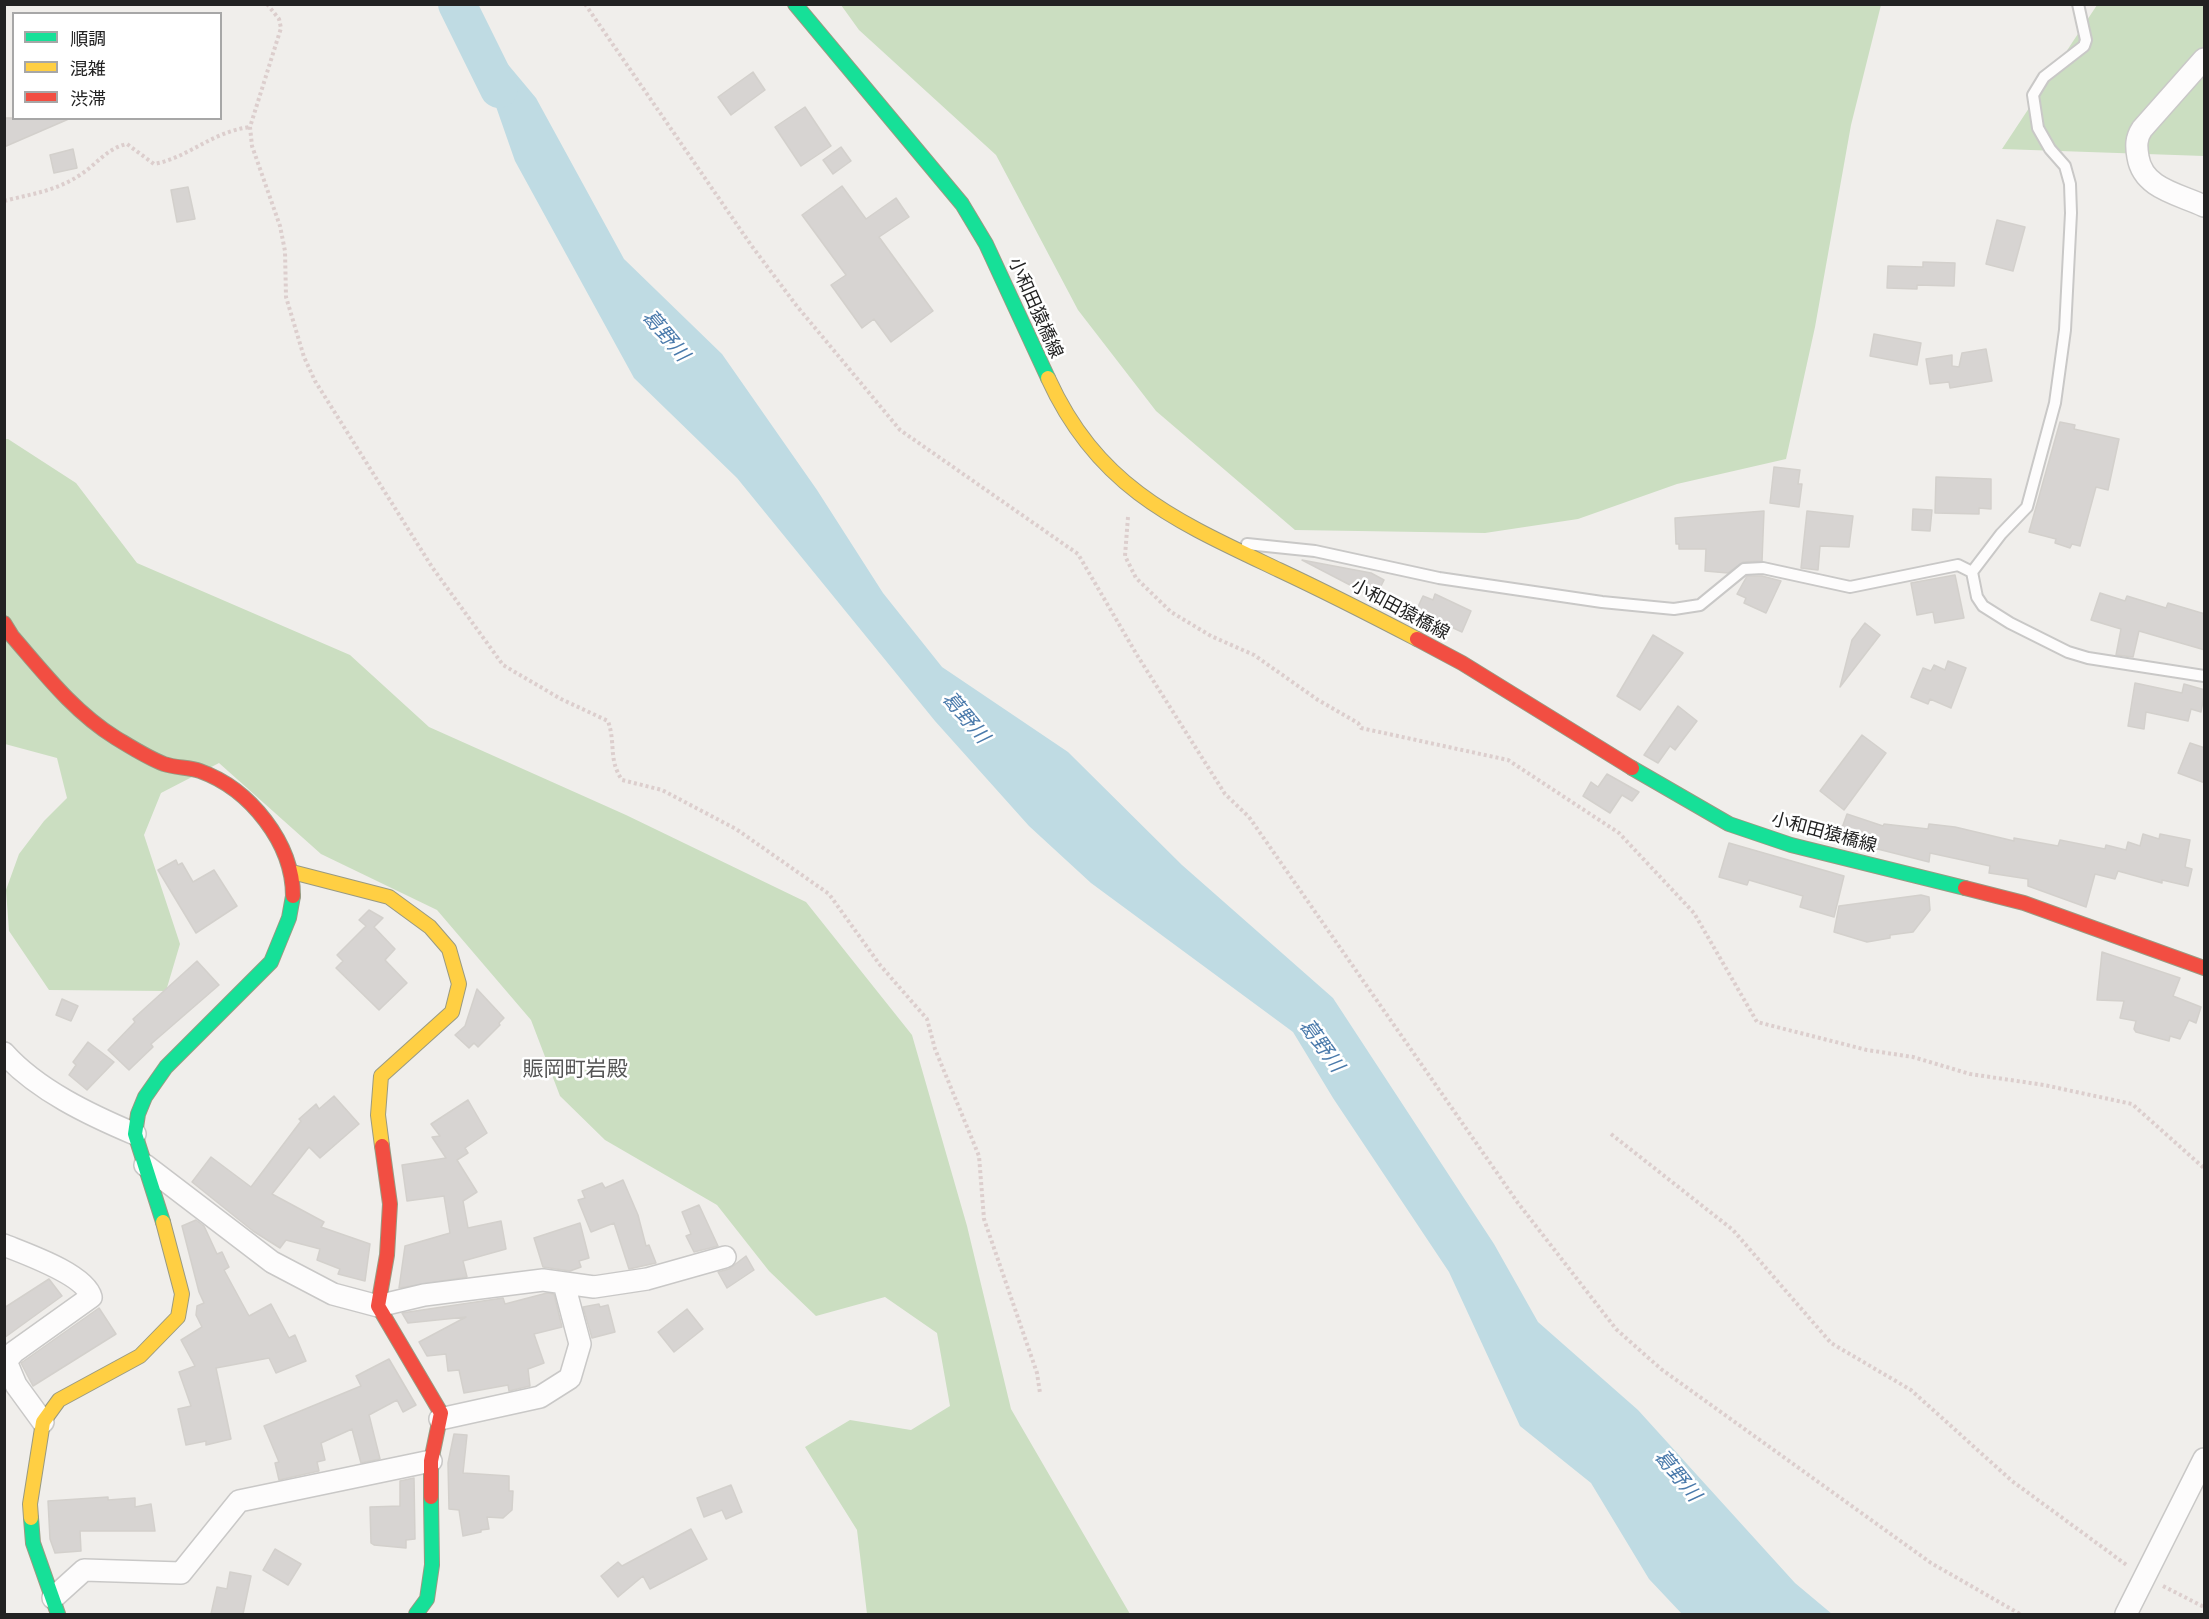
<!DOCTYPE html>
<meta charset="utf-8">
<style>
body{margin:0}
#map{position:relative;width:2209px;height:1619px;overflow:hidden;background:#f0eeeb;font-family:"Fira Sans","Noto Sans JP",sans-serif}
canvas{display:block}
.frame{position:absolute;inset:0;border:6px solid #222;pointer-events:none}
.legend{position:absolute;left:12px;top:12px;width:210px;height:108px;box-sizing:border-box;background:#fff;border:2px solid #a7a7a7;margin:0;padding:8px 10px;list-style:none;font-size:18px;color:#222}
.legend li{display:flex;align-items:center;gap:12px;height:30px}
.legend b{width:30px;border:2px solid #a7a7a7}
</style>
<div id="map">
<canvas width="2209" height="1619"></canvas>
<div class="frame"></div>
<ul class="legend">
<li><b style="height:8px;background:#16e098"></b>順調</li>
<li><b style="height:8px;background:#ffcf43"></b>混雑</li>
<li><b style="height:8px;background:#f24e42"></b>渋滞</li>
</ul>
</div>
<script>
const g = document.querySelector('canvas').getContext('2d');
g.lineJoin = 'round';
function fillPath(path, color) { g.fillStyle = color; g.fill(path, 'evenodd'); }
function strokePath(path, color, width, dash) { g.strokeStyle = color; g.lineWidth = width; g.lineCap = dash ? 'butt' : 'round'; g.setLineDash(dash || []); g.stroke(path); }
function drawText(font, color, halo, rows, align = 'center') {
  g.font = font + ' "Fira Sans","Noto Sans JP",sans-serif'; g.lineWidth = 5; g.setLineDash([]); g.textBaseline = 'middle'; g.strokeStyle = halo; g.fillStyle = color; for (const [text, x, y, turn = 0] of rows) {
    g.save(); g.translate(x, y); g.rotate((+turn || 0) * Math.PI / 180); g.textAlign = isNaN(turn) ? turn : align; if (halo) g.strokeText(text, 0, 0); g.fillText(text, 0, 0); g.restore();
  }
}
fillPath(new Path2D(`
 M841 5H1881L1851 125 1815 327 1786 459 1677 484 1578 519 1485 533 1295 530 1156 411 1078 310 996 155 859 30Z
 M2097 5H2204V156L2002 149Z
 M4 439H8L76 483 137 563 350 655 429 727 626 815 806 902 912 1035 967 1226 1011 1409 1130 1614H867L857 1530 805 1447 850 1420 911 1430 950 1406 937 1333 885 1297 816 1316 769 1271 717 1205 605 1140 560 1096 531 1020 437 910 321 854 219 763 161 793 144 835 180 944 166 991 49 990 9 931 6 890 19 854 44 821 67 798 57 758 5 744Z`), '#cbdec1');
fillPath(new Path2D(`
 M471 43H490L536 98 624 259 722 354 817 490 883 593 942 667 1068 752 1182 865 1333 998 1494 1244 1538 1322 1638 1410 1795 1583 1832 1614H1682L1649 1579 1591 1483 1520 1426 1449 1272 1333 1098 1293 1032 1091 883 1029 826 935 721 737 478 634 378 515 161 493 98 469 52Z`), '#bfdbe3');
strokePath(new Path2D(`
 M457 4 499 89`), '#bfdbe3', 38);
const building = new Path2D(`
 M753 72 765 90 731 115 718 97Z
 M805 107 831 146 801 166 775 127Z
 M4 118H71L4 147Z
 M841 147 851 161 833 174 823 160Z
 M73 149 77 168 54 173 50 155Z
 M842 186 866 219 896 198 909 217 879 237 933 311 891 342 874 319 862 328 831 285 846 275 802 215Z
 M188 187 195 219 177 222 171 190Z
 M1997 220 2025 227 2013 271 1986 264Z
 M1923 262 1955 263 1954 286 1917 285V289L1887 288 1888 266 1923 267Z
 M1874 334 1921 343 1917 365 1870 356Z
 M1986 349 1992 381 1950 388 1949 382 1930 384 1926 359 1952 355V366L1959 367 1962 353Z
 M2060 422 2075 425 2074 429 2119 439 2108 490 2096 487 2080 546 2072 544 2070 548 2055 543 2056 539 2029 532Z
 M1774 467 1800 470 1798 484H1802L1799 507 1770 503Z
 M1936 477 1991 479V509L1979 508V514L1935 513Z
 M1913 509 1932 510 1930 531 1912 530Z
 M1764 511 1762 561 1743 562 1728 573 1705 571 1706 549H1679V544H1676L1675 518Z
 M1807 511 1853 516 1849 547 1820 546 1818 570 1801 568Z
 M1302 560 1371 573 1384 580 1375 598Z
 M1955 575 1964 618 1935 623 1933 612 1917 615 1911 583Z
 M1747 576H1762L1781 581 1766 613 1744 603 1746 598 1737 594Z
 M2100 593 2125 601 2127 596 2166 608 2168 603 2205 614V650L2139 631 2133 657 2116 655 2121 629 2091 620Z
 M1435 594 1471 611 1462 632 1416 611 1423 596 1433 600Z
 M1865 623 1880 635 1840 687 1852 640Z
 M1653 635 1683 653 1640 710 1617 696Z
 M1948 661 1966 668 1951 708 1930 699 1928 704 1911 697 1923 668 1931 671 1934 665 1945 670Z
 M2135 683 2182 693 2184 684 2205 690 2201 712 2191 709 2188 721 2146 712 2144 729 2128 726Z
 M1678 706 1697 721 1675 750 1670 746 1658 763 1644 755Z
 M1862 735 1886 753 1844 810 1820 791Z
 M2190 743 2205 748V783L2178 773Z
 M1607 774 1639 792 1632 801 1622 795 1610 813 1583 796 1591 782 1598 787Z
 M1847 814 1883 826 1884 824 1928 829 1929 824 1955 827 2014 841V838L2058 846 2060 840 2105 849 2106 845 2126 850 2128 842 2140 846 2143 834 2159 839 2160 834 2190 840 2185 867 2192 869 2188 886 2162 880V883L2118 871 2115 879 2095 874 2086 907 2028 886V879L1989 873 1990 866 1930 853 1929 862 1838 839Z
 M1729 843 1844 876 1834 917 1800 907 1803 896 1749 880 1747 885 1719 877Z
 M176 860 178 865 182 863 193 882 214 870 237 906 196 933 158 870Z
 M1921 895 1929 897 1930 910 1913 932 1890 935V938L1867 942 1834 932 1839 906Z
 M369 910 383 918 374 927 395 949 385 960 407 983 379 1010 336 968 343 961 337 955 366 926 359 920Z
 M2102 952 2180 978 2173 996 2201 1007 2196 1023 2189 1020 2180 1039 2170 1036 2169 1041 2136 1032 2134 1029 2136 1021 2120 1018 2124 1001 2097 1000Z
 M197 961 219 985 151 1044 153 1047 129 1070 108 1050 135 1022 133 1019Z
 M477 989 504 1018 499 1023 500 1025 478 1047 474 1043 469 1048 455 1035 465 1026Z
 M62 999 78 1006 71 1021 56 1015Z
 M88 1042 114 1062 87 1090 69 1075 76 1065 73 1062Z
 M334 1096 359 1124 320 1158 309 1147 272 1194 324 1222 321 1227 370 1244 365 1281 338 1274 340 1269 317 1260 320 1249 286 1240 280 1248 253 1231 192 1182 211 1157 251 1187 301 1121 299 1119 316 1104 319 1109Z
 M468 1100 487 1133 465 1148 468 1153 457 1160 477 1192 463 1201 468 1228 501 1221 506 1249 463 1261 467 1277 399 1288 405 1246 450 1233 444 1196 407 1201 402 1165 446 1158 432 1137 440 1136 431 1124Z
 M623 1180 638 1215 646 1246 649 1245 656 1263 629 1269 614 1223 591 1232 578 1200 585 1198 582 1191 602 1183 605 1188Z
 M699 1205 718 1246 694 1252 686 1236 691 1234 682 1212Z
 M196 1220 204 1226 217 1254 222 1252 229 1267 224 1270 249 1316 271 1304 289 1338 295 1335 306 1361 276 1373 269 1358 216 1368 231 1439 206 1445V1441L186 1445 178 1409 191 1406 179 1372 195 1366 181 1340 202 1327 196 1315 197 1306 204 1303 199 1292 182 1226Z
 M580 1223 589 1258 579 1261 581 1267 570 1271 543 1267 534 1238Z
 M746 1256 754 1270 727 1288 718 1272 729 1269Z
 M49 1279 62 1296 4 1338V1308Z
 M547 1293 554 1294 562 1327 534 1334 544 1363 528 1369 530 1386 509 1391 508 1385 464 1393 459 1370 448 1371 446 1354 427 1356 419 1342 466 1317 408 1323 402 1313 503 1298 505 1304Z
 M599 1304 600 1307 608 1305 615 1332 592 1338 583 1307Z
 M99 1308 116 1334 33 1386 21 1363Z
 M687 1309 703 1329 674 1352 658 1332Z
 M389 1359 416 1405 403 1412 397 1400 369 1415 380 1459 361 1463 352 1429 321 1443 325 1460 317 1462 319 1471 279 1480 275 1463 279 1462 264 1426 361 1386 356 1376Z
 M454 1434 467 1435 463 1473 509 1476V1491H513L512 1510 503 1518 487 1517 489 1529 481 1530V1532L463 1536 459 1510 449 1509 448 1463Z
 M414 1478 415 1539 406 1540V1548L374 1545 371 1543 370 1507 400 1506V1481Z
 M731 1485 742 1512 726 1519 722 1510 704 1517 697 1498Z
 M108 1497V1500L135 1498V1507L151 1504 155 1531H80L81 1551 55 1553 50 1539 48 1501Z
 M691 1529 707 1559 650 1589 643 1576 618 1597 601 1576 618 1562 622 1566Z
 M275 1549 301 1564 288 1585 263 1570Z
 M230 1572 251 1576 243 1614H211L217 1587 227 1589Z`);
fillPath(building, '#d7d4d2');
strokePath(building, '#d3d0cc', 1.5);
const lane = new Path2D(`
 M1247 544 1315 551 1439 578 1602 602 1674 609 1700 605 1744 569 1763 568 1850 587 1958 565 1972 572 1977 597 1983 606 2010 623 2068 652 2088 658 2204 676
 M1972 572 2001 534 2027 507 2055 403 2065 330 2071 213 2070 184 2065 166 2050 149 2038 128 2033 95 2044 77 2084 46 2086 40 2078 4`);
const street = new Path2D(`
 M2204 59 2142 129C2136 138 2136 146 2138 157 2143 189 2179 194 2204 206
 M4 1053C37 1090 90 1115 135 1134
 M145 1165 272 1262 333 1294 378 1306 424 1295 543 1280 594 1287 647 1279 725 1257
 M4 1245C26 1254 85 1274 91 1297L14 1352 6 1361 16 1385 43 1422
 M440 1419 540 1397 570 1378 580 1344 564 1284
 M53 1598 84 1570 181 1573 239 1501 431 1461
 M2126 1614 2204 1459`);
const fast = new Path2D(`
 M795 4 962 204 986 244 1048 378
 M1632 768 1729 824 1791 845 1965 888
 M163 1222 135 1134 138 1114 145 1097 166 1067 271 962 289 918 293 896
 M31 1518 33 1543 58 1614
 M416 1614 427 1599 432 1565 431 1497`);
const slow = new Path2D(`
 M1048 378C1098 488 1176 521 1279 570 1326 592 1371 615 1417 639
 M292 872 389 897 430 927 449 949 459 984 452 1012 381 1076 378 1115 382 1146
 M31 1518 30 1504 43 1422 59 1400 140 1356 178 1317 182 1294 163 1222`);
const jam = new Path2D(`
 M4 623 12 636C44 673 74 712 116 738 131 747 148 758 164 764 176 768 189 767 200 771 250 789 293 843 293 896
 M1417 639 1462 663 1632 768
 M1965 888 2024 903 2204 968
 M382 1146 390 1204 387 1255 378 1306 441 1413 431 1461V1497`);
strokePath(lane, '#c9c8c7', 14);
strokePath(street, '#c9c8c7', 24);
strokePath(fast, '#999a82', 16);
strokePath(slow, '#999a82', 16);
strokePath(jam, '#999a82', 16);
strokePath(new Path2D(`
 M267 4 279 19 281 28 250 127 252 146 280 226 285 251 286 297 304 357 315 381 432 567 503 665 561 699 608 721C616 744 608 759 622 780L662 790 736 829 829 894 880 965 927 1019 935 1049 979 1156 984 1219 1037 1373 1040 1393
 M585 4 751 245 796 305 900 430 1078 554 1137 655 1225 794 1249 817 1518 1203 1616 1329 1661 1369 1931 1563 2020 1614
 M4 201C31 194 56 191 80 175 96 165 107 148 127 144L154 164C188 158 211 132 250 127
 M1128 517 1125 556 1136 578 1171 612 1211 636 1254 655 1318 700 1358 723 1361 728 1508 760 1619 833 1694 913 1757 1022 1867 1050 1913 1057 1970 1074 2044 1085 2132 1104 2204 1168
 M1611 1134 1733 1230 1831 1343 1911 1390 2012 1481 2128 1566
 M2163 1586 2204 1607`), '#dccecd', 4, [3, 3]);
strokePath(lane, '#fdfcfc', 10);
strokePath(street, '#fdfcfc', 21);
strokePath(fast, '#16e098', 14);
strokePath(slow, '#ffcf43', 14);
strokePath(jam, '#f24e42', 14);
drawText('18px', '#222', '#fff', [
 ["小和田猿橋線",1035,308,66],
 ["小和田猿橋線",1400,610,28],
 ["小和田猿橋線",1824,833,15]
]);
drawText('italic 20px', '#4a7aab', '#fff', [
 ["葛野川",665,336,50],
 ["葛野川",965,718,50],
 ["葛野川",1321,1046,54],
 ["葛野川",1677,1476,51]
]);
drawText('21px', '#555', '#fff', [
 ["賑岡町岩殿",575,1070]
]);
</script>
